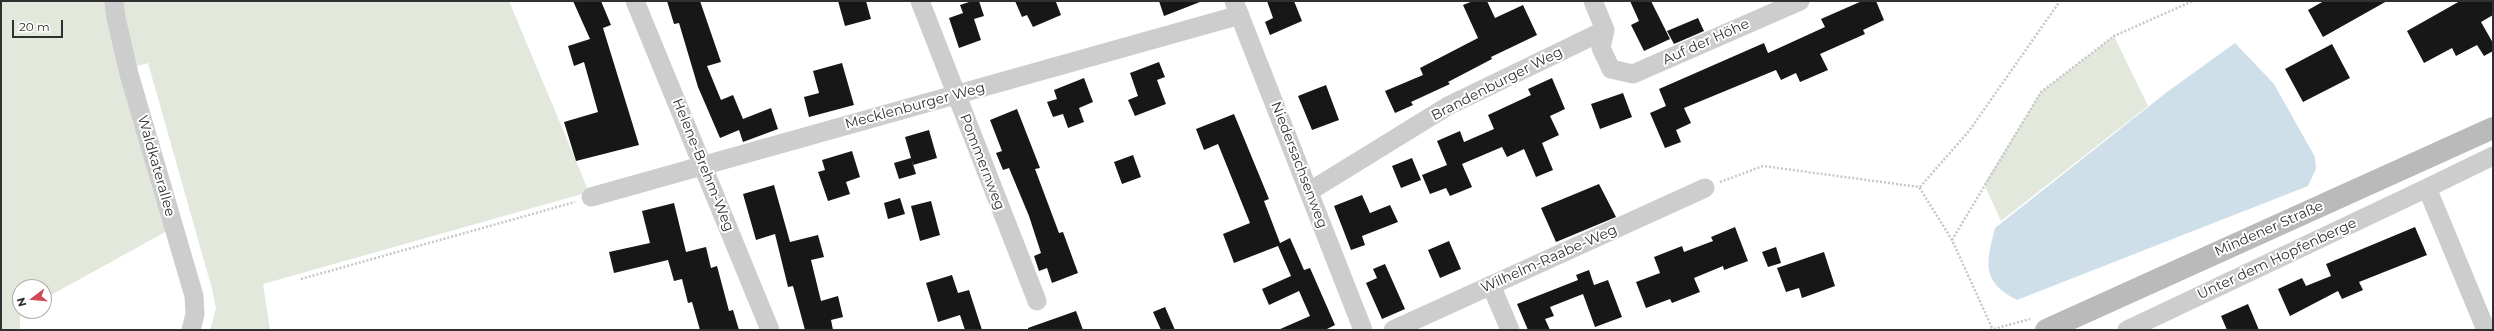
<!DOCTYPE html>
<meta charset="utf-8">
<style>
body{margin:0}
#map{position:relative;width:2494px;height:331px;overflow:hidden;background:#fff;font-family:Montserrat,sans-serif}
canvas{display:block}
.frame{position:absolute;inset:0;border:2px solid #303030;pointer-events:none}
.north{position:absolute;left:12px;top:279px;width:40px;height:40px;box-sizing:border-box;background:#fff;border:1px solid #acacac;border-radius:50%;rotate:254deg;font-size:11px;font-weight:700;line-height:16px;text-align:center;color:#303030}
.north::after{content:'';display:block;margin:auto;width:14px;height:18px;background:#d14855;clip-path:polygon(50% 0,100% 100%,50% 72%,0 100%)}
.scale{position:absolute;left:12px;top:20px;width:51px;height:18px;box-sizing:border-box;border:2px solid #303030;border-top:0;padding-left:5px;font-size:12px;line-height:14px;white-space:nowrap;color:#303030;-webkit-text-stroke:3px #fff;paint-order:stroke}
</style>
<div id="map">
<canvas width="2494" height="331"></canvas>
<div class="frame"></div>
<div class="north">N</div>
<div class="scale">20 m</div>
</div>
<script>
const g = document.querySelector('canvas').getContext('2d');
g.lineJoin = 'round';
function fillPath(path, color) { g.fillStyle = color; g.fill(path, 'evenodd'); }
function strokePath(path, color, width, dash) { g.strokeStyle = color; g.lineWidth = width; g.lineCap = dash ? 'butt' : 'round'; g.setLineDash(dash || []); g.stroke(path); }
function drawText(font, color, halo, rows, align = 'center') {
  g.font = font + ' Montserrat,sans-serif'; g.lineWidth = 4; g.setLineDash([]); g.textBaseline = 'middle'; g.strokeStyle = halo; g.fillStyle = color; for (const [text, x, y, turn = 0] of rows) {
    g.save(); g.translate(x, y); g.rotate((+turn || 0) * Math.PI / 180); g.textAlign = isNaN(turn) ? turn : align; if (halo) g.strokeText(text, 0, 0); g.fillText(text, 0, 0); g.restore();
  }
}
fillPath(new Path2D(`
 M1 1H509L589 192 263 284 270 330H210L216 308 212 289 148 63 121 71 167 231 44 299V287H20V330H1Z
 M2114 36 2148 106 2001 221 1984 184 2041 92Z`), '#e3e8dd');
fillPath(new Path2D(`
 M2235 43 2274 84 2315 157 2316 169 2308 186 2017 300C1981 282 1986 263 1995 228L2167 92Z`), '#cedfe9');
fillPath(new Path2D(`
 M573 1H601L611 25 603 28 639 145 576 161 564 122 598 112 584 62 574 66 568 46 590 39Z
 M667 1H700L721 62 707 66 721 100 733 95 743 119 771 108 778 129 743 142 739 130 720 138 698 87 679 23 674 24Z
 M838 1H866L871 19 845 26Z
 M972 1H979L984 16 974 19 981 40 959 48 949 18 963 13 960 5Z
 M1015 1H1058L1056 2 1061 15 1033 27 1027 15 1022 17Z
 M1159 1H1200V2L1164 16Z
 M1267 1H1294L1302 21 1270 35 1265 22 1273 18Z
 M1473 1H1487L1495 18 1523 5 1537 35 1491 57 1492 59 1448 82 1450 84 1411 102 1413 105 1395 113 1385 91 1423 75 1420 68 1478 38 1463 5Z
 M1630 1H1651L1670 39 1644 51 1631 25 1639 21Z
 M1862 1H1876L1884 20 1863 30 1865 34 1820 54 1828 70 1800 82 1796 73 1781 80 1776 70 1684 108 1691 123 1676 130 1681 142 1665 148 1650 113 1666 106 1659 89 1764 43 1768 53 1825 27 1821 19Z
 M2324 1H2387L2323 37 2308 10Z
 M2460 1H2493V15L2481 22 2493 43V51L2484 56 2477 45 2456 56 2452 48 2424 63 2407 31Z
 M1698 18 1704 31 1674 44 1667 31Z
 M2332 44 2350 78 2303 102 2285 69Z
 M1159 62 1165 77 1157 80 1166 104 1135 116 1128 100 1138 96 1130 73Z
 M842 63 854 105 809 117 804 97 819 93 813 71Z
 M1084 78 1093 102 1079 108 1084 122 1068 128 1063 114 1053 117 1047 102 1057 99 1054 90Z
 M1552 78 1565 109 1550 116 1559 135 1542 143 1553 170 1536 177 1524 149 1507 157 1502 147 1462 164 1472 187 1450 196 1446 188 1430 194 1422 175 1447 165 1437 141 1460 131 1464 142 1494 129 1488 115 1531 95 1528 89Z
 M1326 85 1339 120 1312 130 1298 96Z
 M1623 93 1632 117 1600 129 1591 104Z
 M1017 109 1040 168 1035 169 1059 233 1063 232 1078 273 1052 283 1047 268 1039 271 1034 256 1041 253 1029 216 1009 168 1003 170 996 153 1002 151 990 120Z
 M1234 114 1269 199 1264 201 1280 243 1290 238 1304 270 1310 268 1335 325 1325 330H1278L1310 316 1299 291 1269 305 1262 289 1291 276 1278 246 1234 263 1223 234 1250 223 1218 144 1204 150 1196 129Z
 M929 130 937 158 913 165 905 137Z
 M852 151 860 177 846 182 850 194 828 201 818 172 825 170 822 160Z
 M1133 155 1141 177 1122 184 1114 162Z
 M911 158 916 174 899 179 894 163Z
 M1412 158 1421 180 1401 188 1392 166Z
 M1599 184 1616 217 1556 242 1541 208Z
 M774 185 790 242 818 235 824 257 811 260 821 301 838 296 843 317 831 320 833 330H805L793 286 788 287 775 234 756 240 743 194Z
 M1362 195 1370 213 1390 205 1398 222 1362 236 1365 245 1351 250 1334 206Z
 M900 198 905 214 888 219 884 203Z
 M931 201 940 235 920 241 911 206Z
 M674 203 686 252 706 247 711 268 717 266 729 311 733 310 739 330H700L692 302 688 303 682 279 674 281 668 260 614 273 609 252 650 243 642 211Z
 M1735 227 1748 261 1724 270 1723 266 1694 278 1700 292 1672 303 1670 299 1646 308 1636 282 1660 273 1654 257 1682 246 1684 252 1713 241 1711 237Z
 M2415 227 2427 255 2359 282 2363 290 2342 299 2338 291 2290 316 2278 289 2302 278 2306 286 2331 276 2326 264Z
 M1449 241 1461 269 1440 278 1428 250Z
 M1776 247 1781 263 1768 267 1762 252Z
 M1824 252 1835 286 1802 298 1799 288 1786 292 1777 268Z
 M1385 264 1405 309 1382 319 1366 283 1377 278 1373 269Z
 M1589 270 1594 285 1608 280 1622 317 1595 327 1583 294 1550 307 1554 316 1545 319 1550 330H1528L1517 304 1578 280 1576 275Z
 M952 275 958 293 969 290 982 330H965L960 315 938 322 926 283Z
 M2248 304 2259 330H2227L2221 316Z
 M1165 307 1175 330H1161L1153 312Z
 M1076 311 1083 330H1028V328Z`), '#171717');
strokePath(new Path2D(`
 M1720 182 1763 166 1919 187 1952 240 1993 330
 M1920 187 1969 131 2060 1
 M1952 240 2041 92 2114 36 2193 1
 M301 279 575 202
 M1990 330 2030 319`), '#c7c7c7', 2.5, [2, 2]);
strokePath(new Path2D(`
 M114 1 116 18 129 74 194 296 195 314 191 330
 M635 1 770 330
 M920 1 1037 301
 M1234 1 1363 330
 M1593 1 1605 30 1601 48 1611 69 1633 74 1800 1
 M1310 191 1448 106 1605 30
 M591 197 1240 15
 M1491 285 1510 330
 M1393 330 1705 188
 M2127 330 2427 188
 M2486 330 2427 188 2493 156`), '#cdcdcd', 19);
strokePath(new Path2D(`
 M2046 330 2493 128`), '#bababa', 22);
drawText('14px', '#303030', '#fff', [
 ["Auf der Höhe",1706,42,-24],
 ["Brandenburger Weg",1497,84,-27],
 ["Mecklenburger Weg",915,106,-15],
 ["Pommernweg",982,162,69],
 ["Helene-Brehm-Weg",703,165,68],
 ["Niedersachsenweg",1299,165,69],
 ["Waldkaterallee",156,166,74],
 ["Mindener Straße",2269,229,-24],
 ["Wilhelm-Raabe-Weg",1549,259,-24],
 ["Unter dem Hopfenberge",2277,259,-25]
]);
</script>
